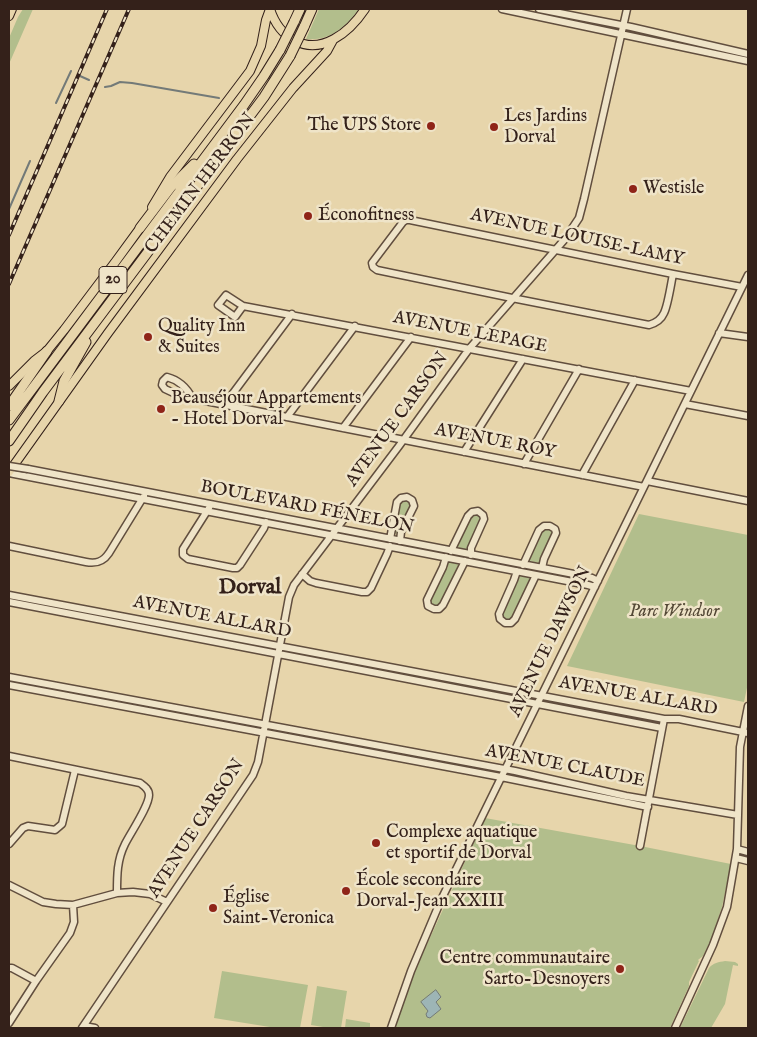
<!DOCTYPE html>
<meta charset="utf-8">
<style>
body{margin:0}
#map{position:relative;width:757px;height:1037px;overflow:hidden;background:#e7d5ab;font-family:"IM FELL English",serif}
canvas{display:block}
.frame{position:absolute;inset:0;border:10px solid #34211a;pointer-events:none}
</style>
<div id="map">
<canvas width="757" height="1037"></canvas>
<div class="frame"></div>
</div>
<script>
const g = document.querySelector('canvas').getContext('2d');
g.lineJoin = 'round';
function fillPath(path, color) { g.fillStyle = color; g.fill(path, 'evenodd'); }
function strokePath(path, color, width, dash) { g.strokeStyle = color; g.lineWidth = width; g.lineCap = dash ? 'butt' : 'round'; g.setLineDash(dash || []); g.stroke(path); }
function drawText(font, color, halo, rows, align = 'center') {
  g.font = font + ' "IM FELL English",serif'; g.lineWidth = 5; g.setLineDash([]); g.textBaseline = 'middle'; g.strokeStyle = halo; g.fillStyle = color; for (const [text, x, y, turn = 0] of rows) {
    g.save(); g.translate(x, y); g.rotate((+turn || 0) * Math.PI / 180); g.textAlign = isNaN(turn) ? turn : align; if (halo) g.strokeText(text, 0, 0); g.fillText(text, 0, 0); g.restore();
  }
}
fillPath(new Path2D(`
 M23 9H33L9 64V38L18 17Z
 M319 9H359C345 28 330 41 306 39Z
 M631 33 645 36 658 37 748 57V58L631 34Z
 M404 500 409 502 410 508 396 534 394 533 400 503Z
 M475 514 480 517V522L467 550 457 547 472 516Z
 M639 514 748 535V683L744 702 567 666Z
 M547 528 552 531V536L542 557 540 556V557L541 559 539 563 529 561V559L542 532Z
 M449 562 459 564 441 604 439 605 434 606 431 603 430 600 445 568 447 569 448 567 446 566Z
 M520 576 530 578V581L512 617 509 620 504 619 502 617 503 612Z
 M485 818 640 846 731 864 722 907 711 940 703 956 698 960 699 961 689 982V986L670 1028H394L417 966Z
 M725 961 735 962 738 964V966L733 965 725 1004 711 1028H680L709 968C713 963 719 962 725 961Z
 M222 971 308 985 300 1028H276L214 1018Z
 M317 986 347 991 341 1028H329L311 1025Z
 M346 1019 370 1023V1028H345Z`), '#b2be8c');
const water = new Path2D(`
 M436 990 441 997 436 1002 441 1009 430 1018 427 1017 426 1014 428 1011 421 1002Z`);
fillPath(water, '#9db5b6');
strokePath(water, '#737a78', 1);
strokePath(new Path2D(`
 M80 76 89 80
 M105 87 111 86 120 82 132 83 219 98
 M56 103 71 71
 M9 209 30 161`), '#737a78', 2);
const minor = new Path2D(`
 M502 9 748 61
 M539 9 631 27 748 54
 M673 274C671 284 668 305 664 313 661 320 656 323 649 325L512 298 377 270 373 267 372 263 403 222 406 220H410L673 274 742 287
 M243 306 235 317 218 305 226 295 243 306 691 391
 M719 333 748 337
 M192 398C187 388 178 380 167 377L163 381 162 385 165 389 180 396 644 487
 M225 404 292 314
 M685 404 748 416
 M287 417 355 326
 M343 428 411 337
 M464 452 523 359
 M524 464 579 369
 M28 469 579 575 592 578 598 581
 M9 473 588 585 595 587
 M582 475 635 380
 M647 481 748 501
 M209 508 183 549V555L188 559 233 568H237L240 565 264 528 266 522
 M390 539 397 502 401 498 407 497 412 500 414 506 401 532 400 541
 M9 546 86 562C96 564 103 562 109 553L144 496
 M451 551 468 516 472 512 478 511 483 515 484 519 471 548V555
 M446 557 443 567 427 600 428 606 434 609H439L443 605 465 561
 M523 565 539 530 544 526H550L555 529 556 533 544 559 542 568
 M517 571 514 580 499 614 500 619 505 623H511L515 619 536 575
 M302 574 310 581 316 583 362 592H367L371 588 387 554 390 546
 M9 595 664 719H679L748 733
 M9 602 662 728
 M9 677 515 771 626 796 738 815
 M9 685 501 777 648 807
 M9 756 140 783C144 786 149 789 149 795 149 806 131 832 125 844 117 860 117 875 117 893
 M9 844 23 828 28 826 55 830 62 824 75 770
 M640 846 664 719
 M737 849 748 852
 M736 858 748 861
 M9 885 43 902 56 904 73 905 117 893 133 892 150 894 167 902
 M9 968H12L36 981
 M9 1023 36 981 70 933 74 922 73 905
 M84 1026 95 1028
 M82 1028 253 775 258 762 289 597 294 585 399 446 469 349 565 239 579 218 584 199 627 9
 M391 1028 411 971 441 900 748 275
 M675 1028 713 945 727 907 737 849 740 747 748 706`);
const major = new Path2D(`
 M270 9C279 37 305 55 334 39 347 32 357 21 365 9
 M9 16 12 9
 M152 207 170 177 250 71 261 46 266 20 270 9
 M9 386 34 361 47 351 64 330 116 261 143 224
 M9 472 108 333 237 159 293 88 327 51 333 40`);
const highway = new Path2D(`
 M294 22 300 9
 M304 27 312 9
 M140 228 171 187 194 164
 M59 401 64 381 86 342
 M9 406 47 351
 M9 420 244 105 264 76 280 50
 M9 441 43 392 264 97 290 56`);
strokePath(minor, '#614e3e', 9);
strokePath(major, '#34211a', 10);
strokePath(highway, '#34211a', 11);
strokePath(minor, '#efe4c8', 6);
strokePath(major, '#e7d5ab', 8);
strokePath(highway, '#e7d5ab', 9);
const rail = new Path2D(`
 M9 235 107 9
 M9 284 129 9`);
strokePath(rail, '#34211a', 4);
strokePath(rail, '#efe4c8', 2, [5.5]);
const minorBridge = new Path2D(`
 M9 466 28 469`);
const highwayBridge = new Path2D(`
 M280 50 294 22
 M290 56 304 27`);
strokePath(minorBridge, '#614e3e', 9, []);
strokePath(highwayBridge, '#34211a', 11, []);
strokePath(minorBridge, '#efe4c8', 6);
strokePath(highwayBridge, '#e7d5ab', 9);
for (const [x, y, r, color] of [
 [431,126,5,"#8f2418"],
 [494,127,5,"#8f2418"],
 [633,189,5,"#8f2418"],
 [308,216,5,"#8f2418"],
 [148,337,5,"#8f2418"],
 [161,409,5,"#8f2418"],
 [376,843,5,"#8f2418"],
 [346,891,5,"#8f2418"],
 [213,908,5,"#8f2418"],
 [620,969,5,"#8f2418"]
]) { const dot = new Path2D(); dot.arc(x, y, r, 0, 2 * Math.PI); g.fillStyle = color; g.fill(dot); strokePath(dot, '#efe4c8', 2); }
for (const [x, y, w] of [
 [113,280,28]
]) { const box = new Path2D(); box.roundRect(x - w / 2, y - 13.5, w, 27, 4); g.fillStyle = '#efe4c8'; g.fill(box); strokePath(box, '#34211a', 1); }
drawText('bold 16px', '#34211a', null, [
 ["20",113,280]
]);
drawText('18px', '#34211a', '#efe4c8', [
 ["Les Jardins",504,117],
 ["Dorval",504,138],
 ["The UPS Store",421,126,"right"],
 ["Westisle",643,189],
 ["Éconofitness",318,216],
 ["Quality Inn",158,327],
 ["& Suites",158,348],
 ["Beauséjour Appartements",171,399],
 ["- Hotel Dorval",171,420],
 ["Complexe aquatique",386,833],
 ["et sportif de Dorval",386,854],
 ["École secondaire",356,881],
 ["Dorval-Jean XXIII",356,902],
 ["Église",223,898],
 ["Saint-Veronica",223,919],
 ["Centre communautaire",610,959,"right"],
 ["Sarto-Desnoyers",610,980,"right"]
], 'left');
drawText('18px', '#34211a', '#efe4c8', [
 ["CHEMIN HERRON",201,184,-53],
 ["AVENUE LOUISE-LAMY",577,238,12],
 ["AVENUE LEPAGE",470,333,11],
 ["AVENUE CARSON",398,420,-54],
 ["AVENUE ROY",495,442,11],
 ["BOULEVARD FÉNELON",307,508,11],
 ["AVENUE ALLARD",212,618,11],
 ["AVENUE DAWSON",551,642,-64],
 ["AVENUE ALLARD",638,697,10],
 ["AVENUE CLAUDE",565,767,11],
 ["AVENUE CARSON",197,829,-57]
]);
drawText('italic 18px', '#544836', '#efe4c8', [
 ["Parc Windsor",674,612]
]);
drawText('bold 22px', '#34211a', '#efe4c8', [
 ["Dorval",250,588]
]);
</script>
